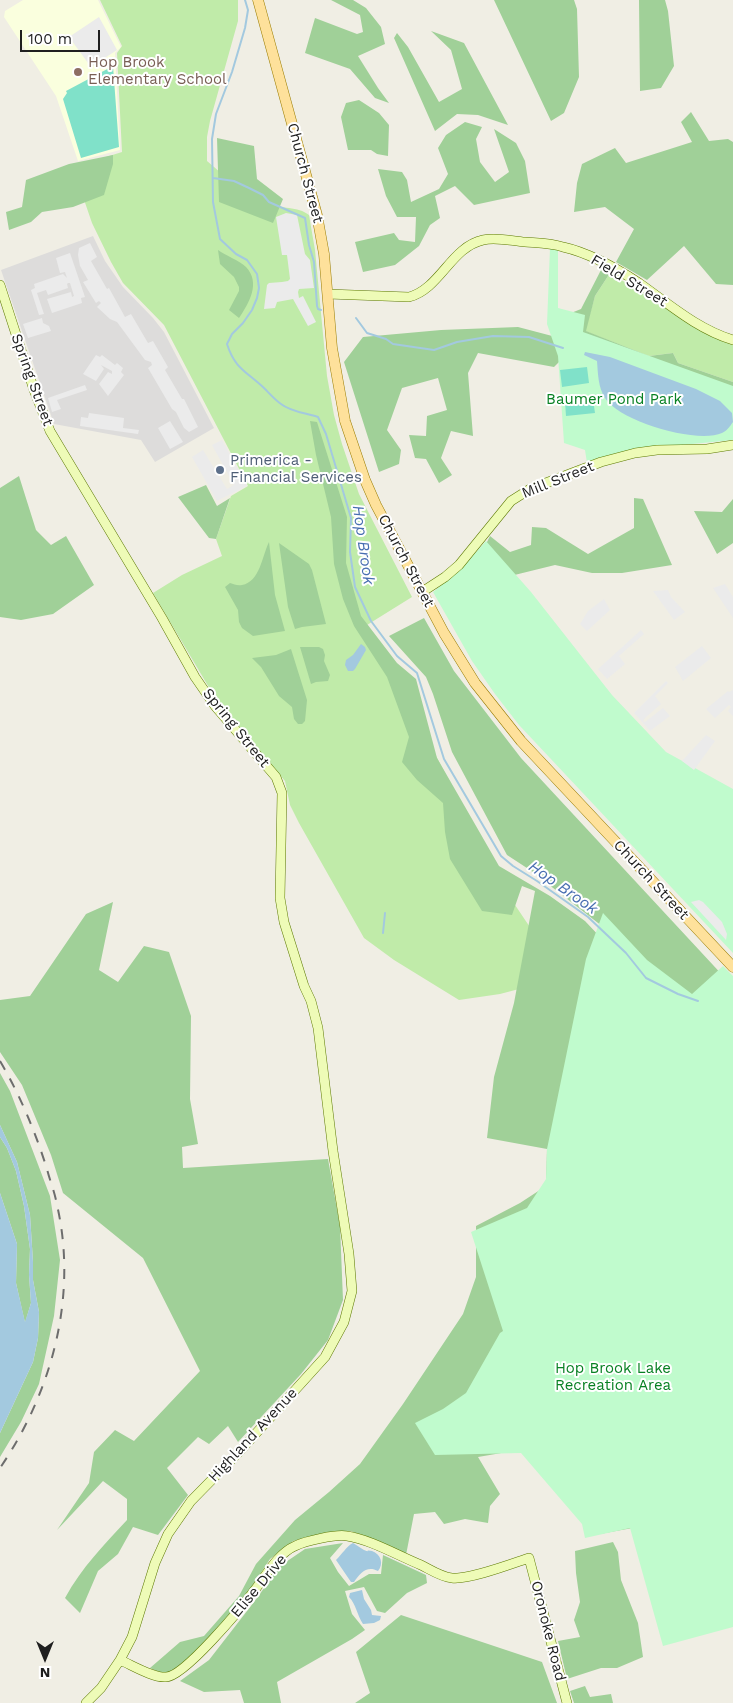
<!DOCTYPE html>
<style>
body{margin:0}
#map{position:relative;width:733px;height:1703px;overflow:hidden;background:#f0eee4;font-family:"Work Sans",sans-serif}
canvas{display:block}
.north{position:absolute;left:20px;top:1633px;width:50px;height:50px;-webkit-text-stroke:4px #fff;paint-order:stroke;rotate:180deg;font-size:14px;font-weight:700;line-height:20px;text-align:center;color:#1f1f1f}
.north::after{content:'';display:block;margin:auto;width:18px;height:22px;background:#1f1f1f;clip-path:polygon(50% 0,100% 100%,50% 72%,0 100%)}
.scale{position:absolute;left:20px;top:30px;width:80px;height:22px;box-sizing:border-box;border:2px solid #1f1f1f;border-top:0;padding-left:6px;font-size:15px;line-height:18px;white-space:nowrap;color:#1f1f1f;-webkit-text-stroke:4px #fff;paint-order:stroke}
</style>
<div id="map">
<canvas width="733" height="1703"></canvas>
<div class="north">N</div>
<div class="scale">100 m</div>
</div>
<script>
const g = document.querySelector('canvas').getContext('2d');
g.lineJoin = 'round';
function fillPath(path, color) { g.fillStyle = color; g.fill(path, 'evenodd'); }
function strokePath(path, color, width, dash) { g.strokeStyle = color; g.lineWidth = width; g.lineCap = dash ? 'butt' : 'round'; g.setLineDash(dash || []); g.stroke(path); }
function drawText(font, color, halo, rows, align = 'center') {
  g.font = font + ' "Work Sans",sans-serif'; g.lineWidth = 4; g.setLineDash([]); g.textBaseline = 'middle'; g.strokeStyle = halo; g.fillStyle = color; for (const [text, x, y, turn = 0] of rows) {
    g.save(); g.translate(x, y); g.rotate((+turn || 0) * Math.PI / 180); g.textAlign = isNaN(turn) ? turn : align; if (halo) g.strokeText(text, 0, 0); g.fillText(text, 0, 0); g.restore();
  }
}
fillPath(new Path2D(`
 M93 236 105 261 123 287 153 318 164 332 214 428 155 462 141 440 54 424 1 270Z`), '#dddcdb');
fillPath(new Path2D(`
 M23 0H98L121 47 115 53 120 150 78 161 56 96 4 17 5 11Z`), '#faffde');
fillPath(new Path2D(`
 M100 0H238V21L210 121 207 137V161C226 177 244 195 268 204 281 209 298 206 309 215L315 250 327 376 334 415 342 444 359 494 412 597 367 625 513 902 544 948 519 989 500 994 459 1000 394 960 364 938 299 823 290 805 285 781 217 701 153 593 182 575 222 556 216 539 231 496 248 486 164 325 123 283 111 262 92 223 80 188 106 157 122 152 117 53 122 46Z
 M610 273 712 336 733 344V382L678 363 673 353 649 356 585 331 595 296Z`), '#c0eba9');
fillPath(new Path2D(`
 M331 0H353L366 8 381 27 385 44 358 56 378 88 389 103 375 98 350 69 305 53 315 18 357 34 363 32 360 15Z
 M494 0H574L577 9 579 77 564 113 551 121Z
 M639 0H665L668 11 674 66 661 88 640 91Z
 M431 31 464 43 508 125 478 115 457 114 435 131 394 38 397 33 408 47 439 102 462 89 451 50Z
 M359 100 379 113 389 125 388 156 377 154 371 150H348L341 117 346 103Z
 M691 112 709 141 728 139 733 142V285L716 284 684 246 647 280 616 262 634 229 605 207 574 212 577 183 582 164 615 148 626 163 692 142 681 122Z
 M465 122 482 127 476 139 480 162 495 182 509 172 494 129 516 143 525 161 530 193 474 205 455 186 435 196 440 218 430 225 419 246 395 265 363 272 355 242 394 233 399 240 415 242 416 217H397L386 196 378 169 402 172 407 180 411 202 439 189 448 174 438 148 446 135Z
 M217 138 254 146 257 179 283 199 273 223 219 202Z
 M113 155V164L104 195 73 207 42 212 31 222 9 230 6 212 22 207 26 180 69 164Z
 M218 250C225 255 240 261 246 267 261 283 249 303 239 318L229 310 239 291V287L234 277 220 264Z
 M602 268 610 273 595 296 586 331 649 356 673 353 678 363 733 382V403L581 340 554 367 478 353 468 373 473 436 451 431 441 458 452 475 439 483 426 459 415 458 409 435 426 436 427 416 447 410 438 378 402 388 387 430 401 450 399 464 379 472 344 362 363 337 441 330 518 327 556 337 561 317 581 309Z
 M310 421 317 422 347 517 346 563 361 616 397 663 416 679 437 758 499 866 550 896 585 921 622 960 665 1522 600 1534 519 1450 478 1457 500 1494 490 1506 488 1523 465 1519 444 1524 435 1512 414 1514 406 1555 351 1531 326 1533 293 1541 270 1559 245 1597 210 1638 174 1672 161 1673 150 1668 180 1642 204 1636 239 1596 256 1564 295 1520 329 1492 360 1464 403 1404 463 1314 476 1277V1226L520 1203 546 1186 547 1149 487 1138 494 1077 514 1003 535 891 522 886 512 915 482 911 450 859 445 832 443 803 417 780 402 762 409 737 387 677 354 626 343 599 334 564 331 517 316 455Z
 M19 476 36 530 51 545 66 536 94 585 53 614 21 620 0 617V488Z
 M206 485 217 506 230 498 216 539 209 538 178 497Z
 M634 498 643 499 672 565 622 573H592L555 565 482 583 437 589 483 550 490 536 510 552 531 545 532 527 546 528 588 554 634 528Z
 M733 499V543L717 554 694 511 722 512Z
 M269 542 275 595 285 631 253 636 242 628 239 622 238 610 225 587 230 583C234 584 237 586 242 585 260 582 262 556 269 542Z
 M279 543 309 564 312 570 326 624 302 627 295 629 288 607Z
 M424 618 454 671 521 758 726 979 700 999 651 975 607 930 530 870 507 855 452 752 433 694 426 677 389 636Z
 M300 647H319L323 649 325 655 324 661 330 675 328 681 316 682 311 684Z
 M291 649 307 700 305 721 302 724H298L294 719 292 707 279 696 261 667 252 658 276 655Z
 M113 902 99 970 118 982 144 946 169 952 191 1016 190 1099 198 1144 182 1147 183 1168 328 1159 340 1226 343 1300 328 1340 301 1374 238 1442 228 1426 209 1444 198 1437 167 1468 188 1495 158 1535 133 1527 118 1554 98 1571 80 1613 65 1598C82 1567 103 1546 127 1520V1499L103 1481 57 1530 89 1483 94 1452 115 1430 134 1441 200 1371 143 1258 63 1193 51 1155 22 1085 0 1052V1000L30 996 86 914Z
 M0 1073 10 1091 50 1196 60 1260 54 1316 39 1384 21 1422 0 1457V1433L33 1362 38 1338 39 1312 33 1280V1262L30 1215 17 1162 0 1125Z
 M0 1137 7 1148 16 1171 24 1206 30 1249 29 1275 31 1303 25 1323 16 1283 17 1244 0 1193Z
 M613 1542 618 1552 621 1580 638 1623 643 1657 617 1668H601L567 1679 558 1641 580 1637 574 1620 580 1602 576 1573 575 1551Z
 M343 1543 330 1558 338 1572 349 1586 369 1574H381L383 1555 426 1575 427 1583 407 1593 385 1613 377 1611 364 1587 345 1591 352 1614 365 1630 352 1639 277 1682 281 1703H244L240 1690 204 1692 180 1681 209 1660 254 1602 280 1566 305 1549Z
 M401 1615 542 1662 557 1703H355L370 1693 356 1652Z
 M585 1686 590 1697 611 1694 613 1703H574L570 1691Z`), '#a0d098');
fillPath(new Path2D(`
 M550 248H558V308L585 315 583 332 733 386V440L631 450 587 463 585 450 564 443 558 356 547 324Z
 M486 541 531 592 612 695 666 752 733 789V953L519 725 495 694 472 661 433 592 459 571Z
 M603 913 647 960 692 994 723 966 733 976V1627L663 1646 630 1528 585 1538 582 1524 521 1453 435 1455 415 1423 443 1409 466 1393 500 1333 503 1331 471 1232 527 1208 546 1179 547 1149 586 959Z`), '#c0fbcd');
fillPath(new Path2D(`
 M113 66 119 147 81 158 63 99 67 93 66 91Z
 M587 367 589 383 562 387 560 370Z
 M593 399 595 413 566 416 565 402Z`), '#80e1c9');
fillPath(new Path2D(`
 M99 17 117 50 91 67 69 37Z
 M286 213 297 215 305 254 310 260 314 288 299 289 298 292 299 298 303 296 316 322 308 326 293 299 277 302 275 308 264 309 267 285 269 283 282 282 288 281 290 279 287 255H282L276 217Z
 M90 243 97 257 91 261 107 289 109 288 125 317 131 314 148 343 153 341 168 367 165 370 182 399H184L198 427 189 432 184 428 176 412 172 409 148 368 152 365 151 362 145 360 117 322 110 319 97 307 101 303 99 301 96 303 83 282 88 280 80 266 78 255 79 248Z
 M70 253 85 297 81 298 82 303 52 313 47 299 71 292 72 297 74 296 70 283H68L67 284 68 288 48 295 46 290 37 293 44 314 39 315 31 290 35 288 34 284 63 274 67 278 65 272 60 273 56 258Z
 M42 318 43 323 49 326 51 331 28 338 23 324Z
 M96 355 100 357 102 355 115 365 117 363 123 368 121 372 124 375 108 396 99 384 108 372 112 374V371L101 365 104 369 96 381 83 374Z
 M85 385 87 390 57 400 61 409 52 412 48 398Z
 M89 413 124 418 123 428 139 430 138 434 80 426 81 417 88 418Z
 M170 421 183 442 170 449 158 428Z
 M222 440 247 486 217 501 192 457 203 450 227 489 234 485 212 445Z
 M725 584 733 597V618L713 588Z
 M668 590 671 597 685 612 674 620 653 591Z
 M604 599 610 610 587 631 580 624 588 611Z
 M641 630 644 634 619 656 625 664 607 679 598 669Z
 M702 646 711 658 683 681 675 667Z
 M666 681 668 683 655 696 661 704 645 718 643 721 645 722 663 708 670 716 650 731 634 713Z
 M733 690V716L728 711 731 707 729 705 715 718 706 709 728 691 729 692Z
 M706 735 715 741 694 770 682 761Z
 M699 900 703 902 722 922 727 934 726 940 691 902Z`), '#ebebeb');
fillPath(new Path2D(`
 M585 352 610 357 696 389 720 401 732 413 733 422C730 426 727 431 722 433 697 444 620 422 605 398 598 387 598 374 597 361L584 355Z
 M361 644 365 647 366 650 355 669 353 671H348L345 665 346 660 353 655Z
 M0 1125 17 1162 30 1215 33 1262V1280L39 1312 38 1338 33 1362 0 1433V1193L17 1244 16 1283 25 1322 31 1303 29 1275 30 1249 24 1206 16 1171 7 1148 0 1137Z
 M353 1543C357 1545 360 1548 364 1550 371 1553 364 1549 372 1551 381 1554 384 1564 378 1571 367 1565 360 1573 354 1582H351L336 1560C342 1554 347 1546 353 1543Z
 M362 1590 364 1599 371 1610 372 1615 381 1616 380 1620 374 1623 363 1624C357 1615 356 1604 349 1597L350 1593Z`), '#a3c9df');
strokePath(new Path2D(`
 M245 0 248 10 245 28 232 72 216 114 212 139 213 202 220 239 236 254 247 260 257 274 259 288 257 298 252 310 243 323 232 334 227 344C235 369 246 371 264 388 269 393 275 400 281 404 291 412 306 413 318 417L326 434 351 518 350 552 355 587 371 621 397 656 417 673 444 759 501 856 513 866 537 881 588 917 626 953 646 978 678 994 698 1001
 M213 178 234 181 249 188 263 195 269 202 305 218 309 245 314 262 317 306 318 309 321 310
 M356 318 367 333 386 339 393 344 434 350 457 342 493 336 529 337 563 348
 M383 933 385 913`), '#a3c9df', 2);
const secondary = new Path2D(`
 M0 285 34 390 50 431 162 618 195 677 215 706 276 777 282 793 280 898 284 922 304 986 311 1001 318 1028 333 1151 349 1254 352 1291 344 1322 325 1357 240 1451 191 1501 168 1534 155 1563 132 1637 120 1660 101 1688 86 1703
 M328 294 409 297C440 289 451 247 483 240 496 237 512 241 525 242 538 243 551 243 563 247 590 253 616 268 639 283 669 304 697 329 733 340
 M422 592 445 577 459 565 511 501 530 489 601 462 635 453 657 450 707 449 733 445
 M120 1660C132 1665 153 1678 166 1677 184 1677 242 1607 254 1591 266 1576 277 1554 295 1546 305 1541 336 1534 347 1536 369 1539 399 1556 421 1565 431 1570 441 1577 452 1578 469 1580 511 1564 529 1558L567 1703`);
const primary = new Path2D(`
 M258 0 317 215 324 254 332 348 345 421 365 480 376 505 444 633 475 683 521 741 733 967`);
strokePath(secondary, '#5c7902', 10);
strokePath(primary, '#997c00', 11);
strokePath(secondary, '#eefbb7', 9);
strokePath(primary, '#fee19b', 10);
strokePath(new Path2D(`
 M0 1061C20 1095 35 1131 47 1169 50 1181 55 1193 57 1205 78 1296 52 1392 0 1468`), '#6d6d6d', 2, [10, 10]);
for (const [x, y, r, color] of [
 [78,72,5,"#8d6e63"],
 [220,470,5,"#5c6f8a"]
]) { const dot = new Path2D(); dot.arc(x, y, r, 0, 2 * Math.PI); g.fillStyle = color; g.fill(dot); strokePath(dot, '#fff', 2); }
drawText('15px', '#785e54', '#fff', [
 ["Hop Brook",88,63],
 ["Elementary School",88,80]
], 'left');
drawText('15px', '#1f1f1f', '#fff', [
 ["Church Street",305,173,75],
 ["Field Street",629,281,31],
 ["Spring Street",32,380,70],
 ["Mill Street",558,480,-22],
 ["Church Street",406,561,62],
 ["Spring Street",236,728,51],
 ["Church Street",651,880,47],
 ["Highland Avenue",253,1435,-47],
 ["Elise Drive",259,1586,-50],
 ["Oronoke Road",548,1631,76]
]);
drawText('15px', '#088123', '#fff', [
 ["Baumer Pond Park",614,400],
 ["Hop Brook Lake",613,1369],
 ["Recreation Area",613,1386]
]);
drawText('15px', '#4e5e75', '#fff', [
 ["Primerica -",230,461],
 ["Financial Services",230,478]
], 'left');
drawText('italic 16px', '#486eb1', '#fff', [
 ["Hop Brook",363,545,82],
 ["Hop Brook",563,888,35]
]);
</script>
